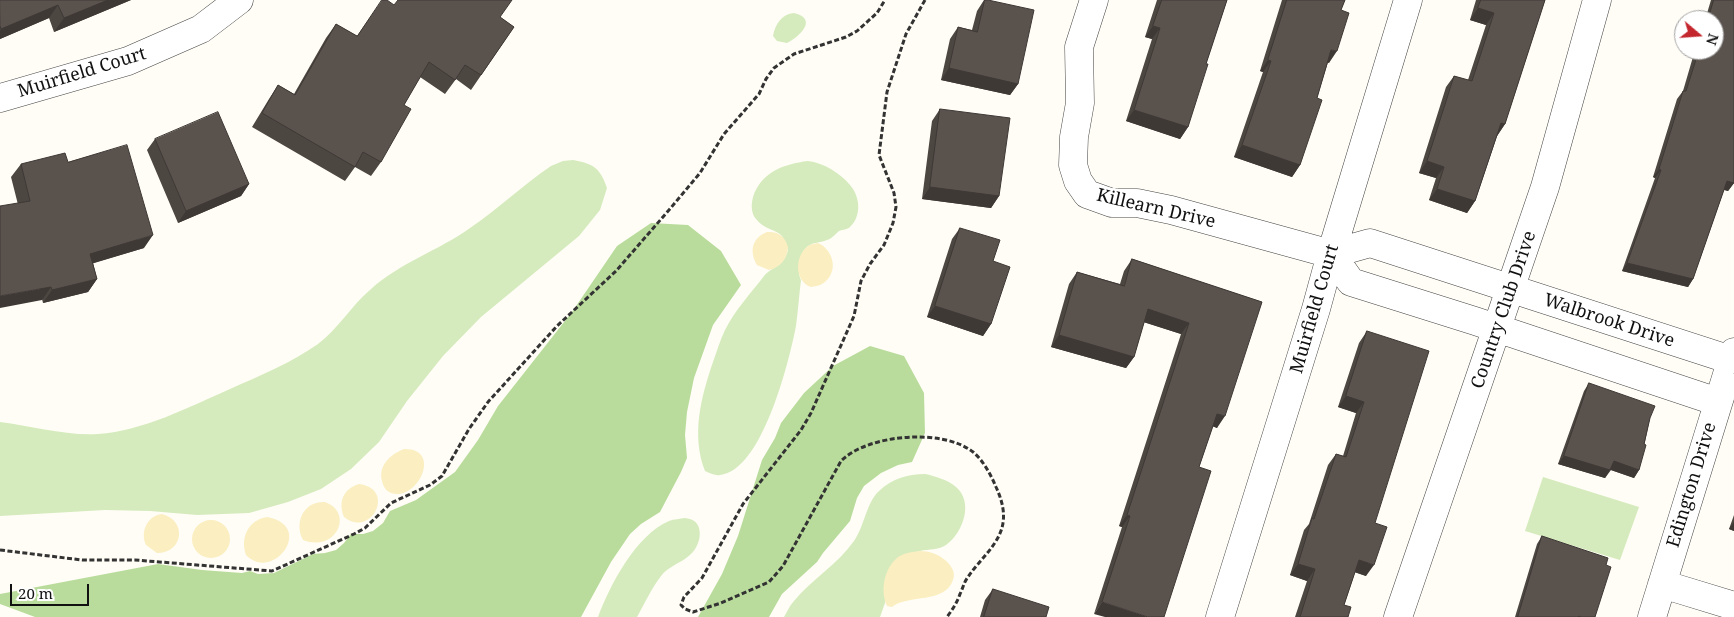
<!DOCTYPE html>
<style>
body{margin:0}
#map{position:relative;width:1734px;height:617px;overflow:hidden;background:#fffdf5;font-family:"Noto Serif",serif}
canvas{display:block}
.north{position:absolute;left:1674px;top:10px;width:50px;height:50px;box-sizing:border-box;background:#fff;border:1px solid #a0a0a0;border-radius:50%;rotate:108deg;font-size:14px;font-weight:700;line-height:20px;text-align:center;color:#111}
.north::after{content:'';display:block;margin:auto;width:18px;height:22px;background:#c4262e;clip-path:polygon(50% 0,100% 100%,50% 72%,0 100%)}
.scale{position:absolute;left:10px;top:584px;width:79px;height:22px;box-sizing:border-box;border:2px solid #111;border-top:0;padding-left:6px;font-size:15px;line-height:18px;white-space:nowrap;color:#111;-webkit-text-stroke:4px #fff;paint-order:stroke}
</style>
<div id="map">
<canvas width="1734" height="617"></canvas>
<div class="north">N</div>
<div class="scale">20 m</div>
</div>
<script>
const g = document.querySelector('canvas').getContext('2d');
g.lineJoin = 'round';
function fillPath(path, color) { g.fillStyle = color; g.fill(path, 'evenodd'); }
function strokePath(path, color, width, dash) { g.strokeStyle = color; g.lineWidth = width; g.lineCap = dash ? 'butt' : 'round'; g.setLineDash(dash || []); g.stroke(path); }
function drawText(font, color, halo, rows, align = 'center') {
  g.font = font + ' "Noto Serif",serif'; g.lineWidth = 5; g.setLineDash([]); g.textBaseline = 'middle'; g.strokeStyle = halo; g.fillStyle = color; for (const [text, x, y, turn = 0] of rows) {
    g.save(); g.translate(x, y); g.rotate((+turn || 0) * Math.PI / 180); g.textAlign = isNaN(turn) ? turn : align; if (halo) g.strokeText(text, 0, 0); g.fillText(text, 0, 0); g.restore();
  }
}
fillPath(new Path2D(`
 M794 13C819 19 799 37 787 43L777 41 773 36C775 24 782 14 794 13Z
 M573 160C594 164 600 168 607 188L600 210 579 236 481 317 443 356 407 401 379 442 351 469 321 489 288 502 249 513 197 515 150 511 105 510 0 516V422C32 426 66 436 98 434 143 431 189 407 230 389 259 376 291 363 318 344 338 329 351 306 370 290 399 263 438 251 470 228 498 209 523 185 551 166L563 161Z
 M808 161C824 163 840 173 850 185 860 196 862 216 850 227 847 230 843 229 839 231 835 234 833 238 827 240 820 243 811 242 806 248 799 254 797 272 801 280 799 296 798 311 796 326 789 362 762 471 720 475 715 476 710 473 705 471 691 435 701 397 713 362 717 351 720 340 725 330 735 310 751 293 764 276 774 265 783 268 788 250 786 246 784 240 782 236 777 230 763 229 756 219 751 213 751 205 753 197 761 172 784 164 808 161Z
 M925 474C935 476 948 480 956 487 974 502 963 533 946 545 939 550 929 549 920 551 910 553 899 562 890 567L885 579V603L880 617H784C787 612 790 605 794 601 812 579 837 565 854 541 865 525 866 503 879 491 892 479 907 474 925 474Z
 M1543 477 1639 507 1620 560 1525 531Z
 M685 518C692 519 697 521 699 528 700 532 700 536 699 540 693 562 673 561 661 576 651 589 645 603 637 617H598C610 585 636 535 669 521 674 519 680 519 685 518Z`), '#d5ebbd');
fillPath(new Path2D(`
 M651 223 688 225 721 251 741 285 713 325 694 378 687 412 685 435 687 458 681 472 660 512 641 524 630 534 611 562 581 617H35L0 604V594L158 564 202 570 242 573 250 571 258 574 274 573 313 554 325 553 336 550 344 543 351 534H363L373 531 383 523 390 511 416 500 455 472 478 440 498 406 572 312 617 246Z
 M870 346 904 356 924 393 925 433 912 462 898 465 881 473 864 486 857 498 850 521 823 553 817 562 782 594 769 617H698L722 574 738 536 762 460 775 438 781 423 804 393 833 366Z`), '#b9dc9c');
fillPath(new Path2D(`
 M767 232C778 231 785 236 788 247 787 259 781 267 769 270L757 265C749 251 752 238 767 232Z
 M818 243C832 249 839 269 826 281 822 285 817 286 811 287 794 281 795 256 807 247 810 244 814 244 818 243Z
 M404 449C443 448 418 502 391 493 386 491 383 486 382 481 378 465 391 454 404 449Z
 M359 484C397 489 371 539 344 517 338 502 343 489 359 484Z
 M325 502C354 512 337 553 303 540 294 523 303 501 325 502Z
 M162 514C187 520 184 553 157 553L146 545C140 532 147 516 162 514Z
 M267 517C316 526 273 583 246 555 240 538 248 520 267 517Z
 M192 539a19 19 0 1 1 38 0a19 19 0 1 1-38 0Z
 M920 551C929 551 938 554 945 560 951 565 956 572 953 580 945 604 908 594 892 607L887 606C880 591 884 569 897 558 903 553 912 552 920 551Z`), '#fbeec1');
const minor = new Path2D(`
 M1094 0 1079 47 1080 103 1074 137 1073 165 1078 181 1087 194 1112 203H1137L1171 210 1331 254 1370 243 1731 360
 M0 98 128 61 201 29 239 0
 M1331 254 1351 282 1475 321 1718 402
 M1662 584 1734 606
 M1220 617 1316 309 1331 254 1408 0
 M1398 617 1545 187 1597 0
 M1652 617 1734 352`);
strokePath(minor, '#444', 29);
strokePath(new Path2D(`
 M925 0 906 34 887 92 879 155 894 193 896 207 893 223 884 245 870 264 861 281 854 316 811 413 801 430 743 504 702 578 684 597 681 605 685 609 693 612 721 603 769 582 783 566 841 461C868 434 943 428 973 452 983 460 991 475 996 487 1001 498 1005 510 1003 523 1000 544 979 560 968 577 964 582 963 588 960 594 957 603 952 610 947 617
 M0 550 82 560H135L272 571 354 534 365 528 391 503 430 485 442 476 469 429 488 402 557 326 616 271 669 210 700 173 724 134 759 94 766 79 774 68 794 54 846 37 857 31 877 13 885 0`), '#333', 3, [5, 2.5]);
strokePath(minor, '#fff', 28);
fillPath(new Path2D(`
 M0 0H131L54 32 49 18 0 39Z
 M984 0 1018 84 1010 95 941 80 950 39 958 27 972 30 977 11Z
 M1157 0H1227L1206 64 1188 127 1180 139 1126 121 1152 39 1145 37Z
 M1282 0H1345L1341 10 1329 63 1328 62 1317 98 1300 165 1292 177 1234 157 1263 72 1260 71Z
 M1476 0H1545L1505 124 1497 136 1475 201 1467 213 1429 200 1436 178 1419 173 1446 87 1454 76 1468 80 1486 25 1470 20Z
 M1711 0H1734V183L1728 191 1724 190 1693 279 1688 287 1622 271 1655 178 1653 177 1677 99 1683 91 1695 50H1714V20H1705Z
 M394 5 500 17 514 27 471 90 456 79 445 94 420 77 404 105 381 162 371 176 355 167 345 181 252 127 269 99 278 85 294 94 326 38 336 24 357 36Z
 M940 109 999 196 991 208 922 199 932 121Z
 M155 139 249 184 241 196 178 223 147 150Z
 M68 162 144 248 93 263 97 279 88 292 43 303 11 177 21 164Z
 M960 228 993 261 991 324 983 336 927 317 952 239Z
 M1132 259 1262 302 1217 428 1213 426 1199 467 1094 614 1122 527 1119 526 1181 334 1144 322 1134 357 1126 368 1051 347 1069 284 1077 272 1120 284 1124 271Z
 M1367 331 1375 523 1366 576 1355 572 1344 605 1348 617H1295L1307 581 1290 575 1304 530 1309 524 1328 465 1336 454 1343 456 1356 413 1338 407 1359 343Z
 M1589 383 1650 418 1639 470 1634 478 1611 470 1605 478 1558 464 1584 391Z
 M1734 515V531L1729 529Z
 M1542 536 1606 565 1595 617H1515L1537 544Z
 M993 589 1046 617H980L985 600Z`), '#4d4742');
fillPath(new Path2D(`
 M108 0H131L54 32 64 18Z
 M58 5 49 18 0 39V31L1 29Z
 M1478 8 1494 13 1486 25 1470 20Z
 M1153 26 1160 28 1152 39 1145 37Z
 M1331 50 1337 51 1329 63 1323 61Z
 M1268 60 1271 61 1263 72 1260 71Z
 M949 68 1018 84 1010 95 941 80Z
 M1134 110 1188 127 1180 139 1126 121Z
 M1501 123 1505 124 1497 136 1493 134Z
 M1242 145 1300 165 1292 177 1234 157Z
 M1427 161 1444 167 1436 178 1419 173Z
 M1659 169 1661 170 1655 178 1653 177Z
 M1727 181 1734 183 1728 191 1722 189Z
 M249 184 241 196 178 223 186 211Z
 M930 187 999 196 991 208 922 199Z
 M1437 189 1475 201 1467 213 1429 200Z
 M153 235 144 248 81 267 90 254Z
 M1627 263 1693 279 1688 287 1622 271Z
 M97 279 88 292 43 303 52 290Z
 M51 287 42 300 0 308V296Z
 M935 306 991 324 983 336 927 317Z
 M1148 309 1189 323 1181 334 1140 321Z
 M1059 335 1134 357 1126 368 1051 347Z
 M1346 396 1364 402 1356 413 1338 407Z
 M1217 414 1225 416 1217 428 1209 425Z
 M1564 456 1610 470 1605 478 1558 464Z
 M1614 461 1639 470 1634 478 1608 469Z
 M1127 515 1130 516 1122 527 1119 526Z
 M1734 522V531L1729 529Z
 M1359 560 1374 565 1366 576 1351 571Z
 M1298 564 1315 569 1307 581 1290 575Z
 M1102 602 1148 617H1105L1094 614Z`), '#3f3936');
const building = new Path2D(`
 M0 0H108L64 18 58 5 1 29 0 26Z
 M382 0H387L394 5 398 0H512L500 17 514 27 481 75 465 65 455 80 429 62 404 105 411 109 381 162 363 152 355 167 262 113 278 85 295 95 336 24 357 36Z
 M985 0H988L1034 10 1018 84 949 68 958 27 977 32Z
 M1162 0H1227L1206 64H1208L1188 127 1134 110 1160 28 1153 26Z
 M1287 0H1345L1341 10 1349 13 1337 51 1331 50 1317 98 1322 100 1300 165 1242 145 1271 61 1268 60Z
 M1481 0H1545L1505 124 1501 123 1475 201 1437 189 1444 167 1427 161 1454 76 1472 81 1494 13 1478 8Z
 M1714 0H1734V183L1727 181 1693 279 1627 263 1661 170 1659 169 1683 91H1686L1699 50H1714V20H1708Z
 M940 109 1010 118 999 196 930 187Z
 M218 112 249 184 186 211 155 139Z
 M127 145 153 235 90 254 97 279 52 290 51 287 0 296V206L30 201 21 164 65 153 68 162Z
 M960 228 1000 240 993 261 1010 267 991 324 935 306Z
 M1132 259 1262 302 1225 416 1217 414 1199 467 1211 471 1164 617H1148L1102 602 1130 516 1127 515 1189 323 1148 309 1134 357 1059 335 1077 272 1124 286Z
 M1367 331 1429 351 1375 523 1387 527 1374 565 1359 560 1344 605 1351 607 1348 617H1300L1315 569 1298 564 1312 518 1314 519 1336 454 1346 457 1364 402 1346 396Z
 M1589 383 1655 406 1650 418 1644 444 1646 445 1639 470 1614 461 1610 470 1564 456Z
 M1542 536 1608 558 1606 565 1611 567 1595 617H1581L1579 616 1578 617H1518Z
 M993 589 1049 607 1046 617H984Z`);
fillPath(building, '#5a524d');
strokePath(building, '#3f3936', 1);
drawText('18px', '#111', '#fff', [
 ["Muirfield Court",82,73,-17],
 ["Killearn Drive",1156,209,13],
 ["Muirfield Court",1315,309,-74],
 ["Country Club Drive",1504,310,-71],
 ["Walbrook Drive",1609,321,18],
 ["Edington Drive",1692,485,-73]
]);
</script>
